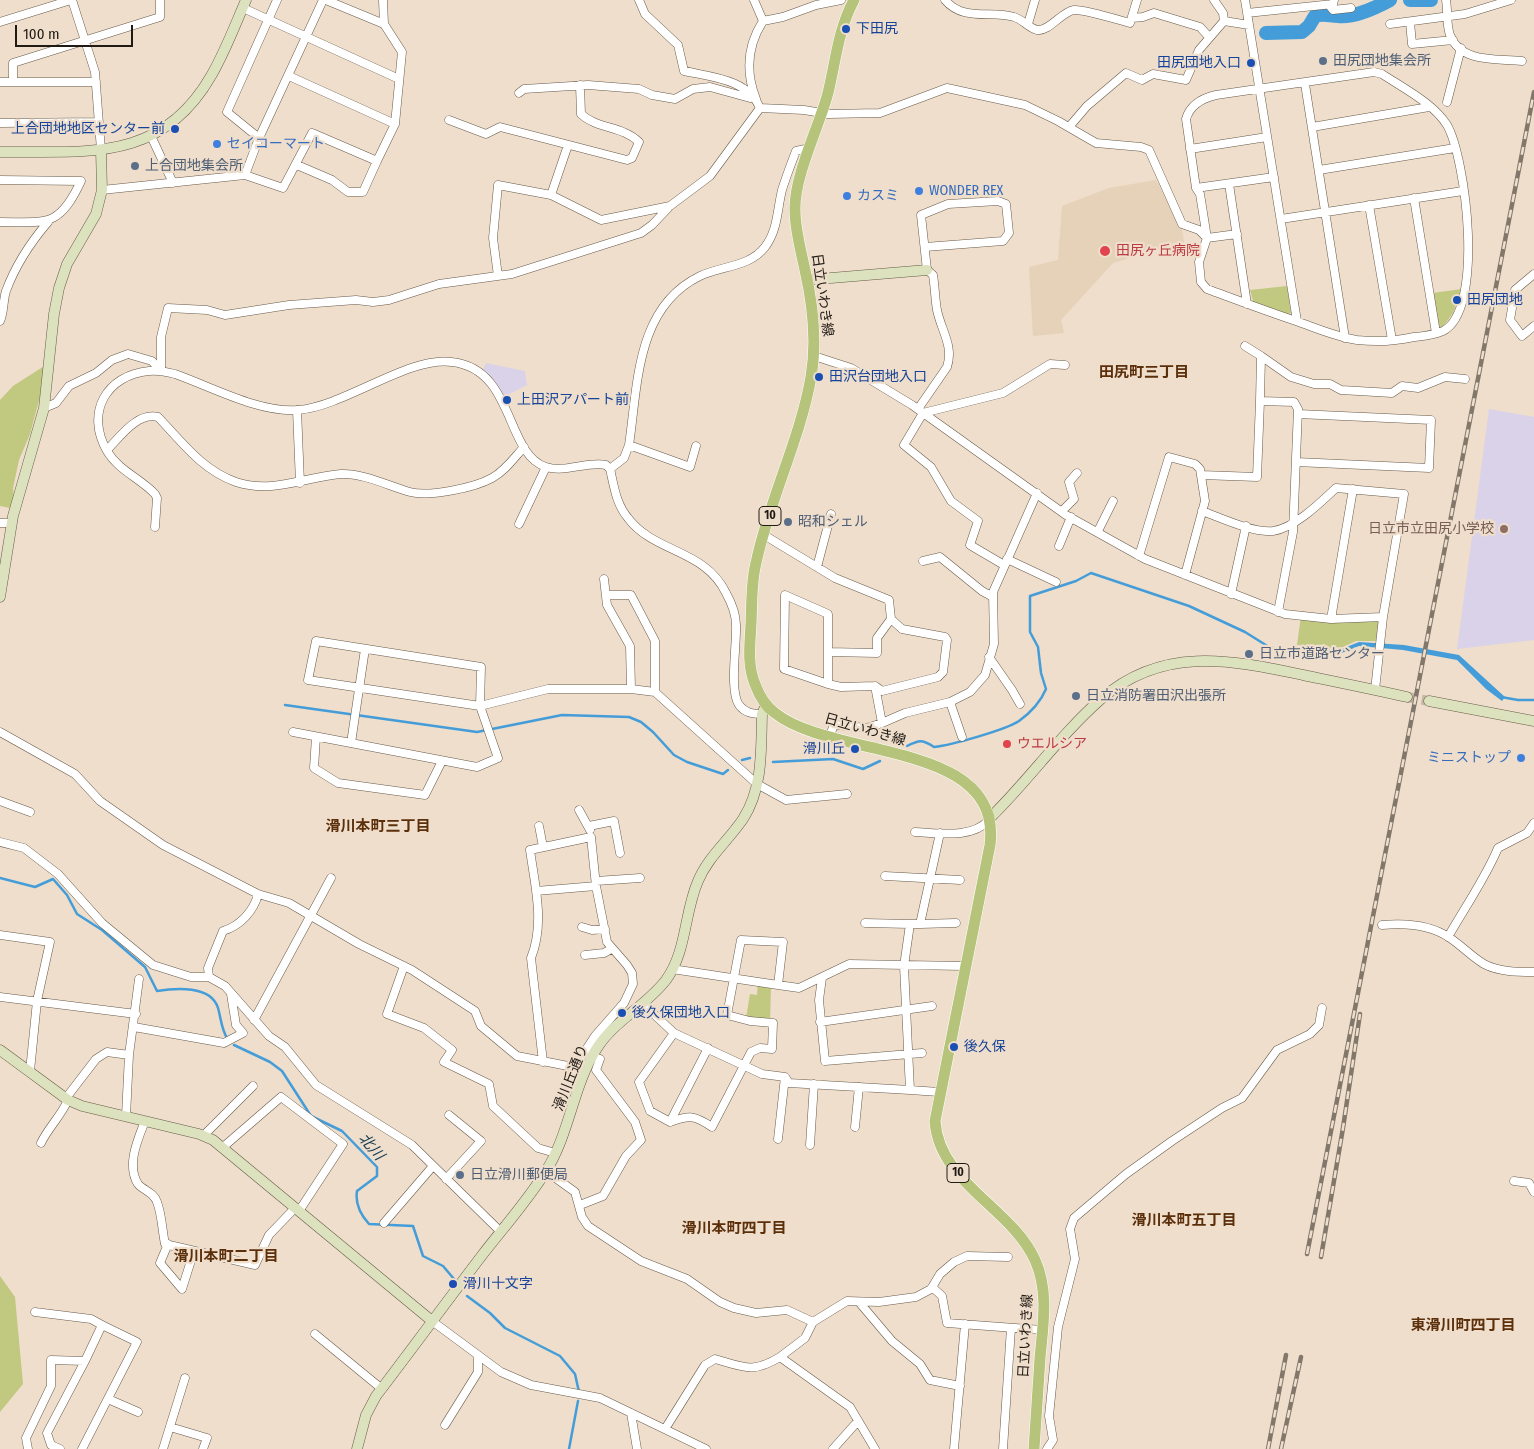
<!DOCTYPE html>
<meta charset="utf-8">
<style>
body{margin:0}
#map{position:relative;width:1534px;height:1449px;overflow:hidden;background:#eedecb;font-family:"Fira Sans Condensed",sans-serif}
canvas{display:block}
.scale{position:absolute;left:15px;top:25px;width:118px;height:22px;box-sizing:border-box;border:2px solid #201a14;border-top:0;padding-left:6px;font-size:15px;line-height:18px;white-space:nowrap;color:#201a14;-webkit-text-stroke:4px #eedecb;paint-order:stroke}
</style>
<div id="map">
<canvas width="1534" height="1449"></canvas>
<div class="scale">100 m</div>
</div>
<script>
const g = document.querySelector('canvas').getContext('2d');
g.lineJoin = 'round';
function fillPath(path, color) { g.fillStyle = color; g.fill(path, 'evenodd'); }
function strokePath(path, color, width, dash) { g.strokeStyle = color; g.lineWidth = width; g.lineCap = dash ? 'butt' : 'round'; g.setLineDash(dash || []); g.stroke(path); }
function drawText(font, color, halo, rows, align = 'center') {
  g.font = font + ' "Fira Sans Condensed","Noto Sans JP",sans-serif'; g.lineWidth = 4.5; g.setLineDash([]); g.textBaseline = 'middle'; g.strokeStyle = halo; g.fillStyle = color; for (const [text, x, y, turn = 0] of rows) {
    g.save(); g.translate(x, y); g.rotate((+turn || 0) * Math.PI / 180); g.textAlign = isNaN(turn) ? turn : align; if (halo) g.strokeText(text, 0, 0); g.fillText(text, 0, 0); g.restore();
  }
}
fillPath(new Path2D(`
 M1156 180 1182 229 1184 242 1113 263 1061 320 1064 333 1033 336 1029 267 1058 260 1062 206 1109 188Z`), '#e6d1b9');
fillPath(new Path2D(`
 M486 363 525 371 527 385 504 397 495 381 483 369Z
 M1489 409 1534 417V640L1457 649Z`), '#dad2e8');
fillPath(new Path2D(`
 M1287 286 1291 313 1287 315 1254 304 1250 290Z
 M1462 289 1453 313 1442 328 1438 325 1432 293Z
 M49 363 30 434 19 460 13 488 15 509 0 506V400L13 386Z
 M1301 616 1383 617 1380 641H1356L1343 647 1332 648 1315 645H1297Z
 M758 981 771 985 770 1023 746 1018 750 994 757 995Z
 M0 1276 15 1297 23 1384 0 1412Z`), '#c1c880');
fillPath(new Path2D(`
 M1359 642 1404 645 1459 655 1505 697 1502 701 1486 689 1457 660 1403 650 1359 646 1339 654 1320 651 1322 648 1339 650Z`), '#449dd9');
strokePath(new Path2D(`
 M1501 697 1518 700H1534
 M285 705 477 732 562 715 629 717 641 722 653 732 674 755 687 762 723 774 728 770
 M907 746C919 740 922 739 934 747 952 745 1005 730 1019 721 1030 713 1041 701 1046 689L1041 673 1038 647 1030 632V596L1076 581 1091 573 1189 606 1245 632 1269 647 1284 651 1322 650
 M742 760 750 758
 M773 762 833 759 863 769 880 761
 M0 878 35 887 53 879 67 895 77 914 102 930 145 967 157 991C175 988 211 985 218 1008 221 1018 221 1028 227 1038
 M234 1045 270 1062 282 1071 311 1116 342 1131 377 1167V1176L357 1191C355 1203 361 1215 369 1224L413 1226 423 1256 443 1266 454 1279
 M467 1296 490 1313 505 1328 560 1356 575 1374 579 1392
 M569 1449 578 1401`), '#449dd9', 2.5);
strokePath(new Path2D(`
 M1410 0H1431
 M1266 33 1302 32 1309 26 1315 16C1323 13 1330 16 1338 16 1354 18 1377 7 1390 0`), '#449dd9', 14);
strokePath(new Path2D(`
 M1407 697 1429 701`), '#c5b7a6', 10, [10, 5]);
const street = new Path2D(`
 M72 0 95 72 101 150
 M326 0 384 24
 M639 0 645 14 678 45 684 71C711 77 748 79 760 108L804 110 828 114 880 113 947 88 1025 105 1058 121 1096 143 1141 147 1149 150 1182 224 1199 230 1207 238 1237 234
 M754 0 763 21C747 46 745 71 756 99
 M945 0C964 22 990 10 1014 17 1022 19 1029 28 1037 30 1049 32 1061 12 1074 10 1084 9 1119 20 1130 23L1137 0
 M1245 0 1297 321
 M1446 0C1448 11 1446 24 1450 35 1461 64 1498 58 1522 61
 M1329 5 1333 10 1351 8
 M243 8 399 79
 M1247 13 1333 4 1334 0
 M1132 18 1143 17 1154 13 1200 27 1209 37
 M763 21 783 17 816 5 841 0
 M1224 21 1249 25
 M0 22 71 0
 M1410 22 1412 44 1453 40
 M1028 24 1035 0
 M1390 24 1465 14 1511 0
 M1374 72 1382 74C1403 88 1433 103 1447 125 1466 158 1485 310 1443 331 1435 335 1424 336 1414 337 1396 341 1376 342 1357 340 1336 337 1316 328 1296 321 1266 311 1237 300 1207 289L1201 282 1199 262 1207 238 1200 194 1196 188 1186 119C1190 105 1203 98 1216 95Z
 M289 76 395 124
 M0 82H96
 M13 82V63L160 17V0
 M1305 84 1345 338
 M519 93 524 89 588 85 639 89 652 95 675 99 693 89 710 87 750 98
 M1447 102 1461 48
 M449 120 486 134 500 127 627 160 632 158 639 142C623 126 597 129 581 114L580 85
 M0 123 99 122
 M1069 127 1087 106 1126 73 1142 80 1153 74 1186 80 1199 50 1224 21 1223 13 1214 0
 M1312 127 1429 107
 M151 136 173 183
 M259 138 227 112 277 0
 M1190 149 1267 137
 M297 165 332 180 348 192H363L377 161
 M1319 170 1455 148
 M245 175 283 188 312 133 377 161 395 124 402 52 384 24 383 0
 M0 180 81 181C59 228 47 222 0 222
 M1229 184 1247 304
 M1196 188 1274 177
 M102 190 245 175 259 138 323 0
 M551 195 568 145
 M1414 198 1436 333
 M1369 205 1392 340
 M1281 219 1463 191
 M1534 274 1515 290 1510 320 1522 336 1534 326
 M498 276 493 238 498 185 551 195 601 220 670 206
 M0 321C4 313 3 300 6 291 16 264 30 243 48 222
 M1245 346 1261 356
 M814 356 851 368 912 405 1066 515 1145 559 1285 614 1331 619 1383 617
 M161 371V337L168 308 207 310 225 315 289 305 356 300 373 302 389 300 439 284 512 274 641 233 652 225 670 206 710 176 760 108
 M1260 401 1261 356 1291 377 1314 384H1330L1341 390 1392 393 1402 386 1418 388 1445 377 1465 379
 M44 408 56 403 69 386 96 373 112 360 128 354 152 361 161 371
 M918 409 947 367C954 346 941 330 937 310 935 299 935 287 933 275L927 270 921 215 948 204 998 201 1006 204 1009 233 1003 241 925 247
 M297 410 300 483
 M629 445 690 467 696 446
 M107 450C120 437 137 412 158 417 182 442 202 470 236 482 272 494 305 477 341 474 363 473 389 486 410 492 429 497 474 488 492 478 505 471 514 458 524 447
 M1296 462 1429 468 1431 420 1298 414
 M610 469 624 458 629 445C638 384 636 307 700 276 721 266 750 267 765 247 778 230 777 210 782 190 786 177 791 164 796 151L810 148
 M1201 475 1257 477 1260 401 1294 402 1298 409 1293 532 1278 612
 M1062 511 1074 499 1069 482 1077 473
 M1202 511C1221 518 1253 533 1273 531 1295 528 1321 502 1336 488L1404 494 1383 617 1375 690
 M0 523H12
 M519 524 546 467
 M155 527 157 498 155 494C140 478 119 471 107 451 85 413 106 375 149 371 158 370 167 372 175 374 212 387 259 413 298 410 346 406 408 356 452 362 515 369 505 454 546 467 566 473 587 461 606 465L610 469C614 486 616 504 628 518 654 553 705 549 726 593 731 602 736 614 736 625 737 644 729 690 739 705 745 713 753 714 762 714
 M1098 531 1113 501
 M764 535 835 578 889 600 891 619 902 629 945 637 947 640 943 672 938 677 882 691 875 686
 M1059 546 1071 517
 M1139 556 1169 457 1195 464 1200 469 1205 501 1185 575
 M1007 559 1056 582
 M923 561 940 557 982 591 993 597
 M1004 565 970 545 978 521 951 501 931 467 904 445 923 413 1003 393 1050 364 1065 365
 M817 567 831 514
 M604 579 607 605 630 646 631 689
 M1231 594 1246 526
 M606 595H631L655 641V692
 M1331 619 1353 489
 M828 652 877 653V638L891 619
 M989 657 1012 690 1020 704
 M828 684 784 669 785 595 828 614V684L841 687 875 686 882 723 905 713 950 702 970 692 985 675 994 644 993 592 1037 493
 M950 702 962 737
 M0 732 75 774 100 801 163 845 258 894 289 903 359 944 412 970 475 1011 481 1026 517 1056 568 1066 576 1065 595 1036 602 1040
 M293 732 477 767 498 758 480 706 481 667 316 641 308 680 480 706 548 689H631L655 692 757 784 786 800 847 794
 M830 736 833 727 836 725 867 728 882 723
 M316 737 314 768 338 783 425 795 442 761
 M351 743 365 649
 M0 801 30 812
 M579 810 590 830
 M539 826 543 847
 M589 826 614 821 620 853
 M915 832C939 833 972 839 989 820
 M0 842 24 848 58 874 102 923 153 965 191 977H209L225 986 269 1036 285 1047 316 1085 412 1145 501 1232
 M885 876 960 880
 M596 881 640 878
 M536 891 596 886
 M865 923 910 924
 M920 924 956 923
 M1382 925C1404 923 1431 925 1450 938 1462 946 1472 957 1484 964 1499 972 1518 972 1534 972
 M582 927 592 930 605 929
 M0 935 50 942 37 1001 30 1071
 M1448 937C1465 907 1485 879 1498 848L1527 833 1534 823
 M585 955 604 953 611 949
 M404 966 387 1014 424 1028 452 1050 444 1062 489 1084 493 1106 538 1148 555 1153
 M672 969 778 985
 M209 977 208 968 223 931C240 926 254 911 258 894
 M822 978 819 1000 825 1061 922 1053
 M0 997 136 1014
 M643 1004 674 1033 762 1074 785 1077 789 1083 910 1090
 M254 1020 331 878
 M820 1022 932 1006
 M134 1027 224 1043 243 1033 236 1025 231 994
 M674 1033 639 1082 650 1111 670 1122 708 1048
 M543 1062 531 958C545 924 535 886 530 850L591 837 596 886 607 942 627 965 632 973 633 984 624 1003 595 1036
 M939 1092 910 1090 904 966 910 924H920L940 833
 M66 1098 96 1059 107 1052 129 1055
 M126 1116 129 1055 139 979
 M145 1121C138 1139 126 1165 138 1184 144 1191 154 1192 157 1202 162 1215 162 1230 165 1244L255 1265 269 1235 295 1208
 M670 1122C690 1115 694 1115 712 1127L751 1052 760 1048 772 1049 773 1023 750 1021 727 1015 741 940 783 942 778 985 799 988 849 964 964 966
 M855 1127 859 1087
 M203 1136 253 1086
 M778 1139 785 1077
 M41 1143C48 1128 61 1116 68 1100
 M810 1145 814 1084
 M222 1148 281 1097 343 1144 299 1211
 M546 1171 575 1192 582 1217 588 1226 641 1261 687 1279 720 1302 734 1308 756 1313 787 1310 813 1322 847 1301 879 1302 916 1297 931 1289 940 1274 954 1262 967 1256 1008 1257
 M446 1179 481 1141 449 1115
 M1514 1181 1529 1183 1534 1192
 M580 1205 603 1196 626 1156 641 1140 635 1122 596 1070 600 1059 592 1056
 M384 1223 433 1166
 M168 1244 160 1263 182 1289 194 1251
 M932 1287 942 1296 947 1323 1042 1330
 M859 1302 892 1341 920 1364 930 1380 960 1386
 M35 1312 91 1319 102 1325
 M432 1321 501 1372 531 1385 600 1398 706 1449
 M813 1322 805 1338 780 1357 850 1407 875 1449
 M315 1334 382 1389
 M108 1399 138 1412
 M631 1413 637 1449
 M445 1425 478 1372V1356
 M170 1427 207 1438 203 1449
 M665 1429 705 1365 715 1359C744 1367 752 1374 780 1357
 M28 1449 26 1438 51 1386V1360L85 1361 102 1325 137 1342 82 1449
 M60 1449 51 1445 47 1433 85 1361
 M163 1449 185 1378
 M833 1449 858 1421
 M954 1449 965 1324
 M1003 1449 1011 1328
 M1047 1449 1053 1440 1049 1416 1058 1327 1075 1259 1070 1229 1074 1218 1126 1174 1172 1141 1222 1108 1242 1098 1277 1050 1310 1034 1319 1025 1322 1008`);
const secondary = new Path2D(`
 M0 152C87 151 161 163 211 76 225 52 235 25 246 0
 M807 280 927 270
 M0 597 13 516 44 408 54 314 59 288 67 264 96 214 102 190 101 150
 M1429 701 1534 721
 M990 818C1029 780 1060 735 1101 699 1163 645 1231 660 1303 675 1337 682 1372 689 1407 697
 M0 1050 68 1100 82 1106 199 1134 213 1140 432 1321
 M357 1449 366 1415 376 1396C412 1349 447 1301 483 1254 504 1227 528 1200 546 1171 570 1133 573 1085 597 1048 615 1020 646 1006 666 980 687 951 684 913 698 881 708 857 728 841 743 819 763 788 761 750 762 714L766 705`);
const primary = new Path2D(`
 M854 0C838 30 836 60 828 93 819 127 794 176 795 210 795 230 801 251 805 270 813 305 817 342 811 377 800 440 769 500 756 563 751 582 752 604 751 624 750 644 747 665 755 684 759 695 765 706 775 713 834 760 1003 740 990 845L935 1121C939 1183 1011 1207 1035 1260 1049 1291 1043 1325 1040 1358 1038 1388 1036 1419 1034 1449`);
strokePath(street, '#685a4a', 9);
strokePath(secondary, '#685a4a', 11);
strokePath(primary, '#fff', 12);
strokePath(street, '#fff', 8);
strokePath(secondary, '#dbe2bd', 10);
strokePath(primary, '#b6c47b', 11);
const rail = new Path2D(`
 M1307 1254 1534 92
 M1321 1257 1343 1128 1360 1014
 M1268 1449 1286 1355
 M1281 1449 1301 1357`);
strokePath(rail, '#82776b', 4.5);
strokePath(rail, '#eedecb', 2.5, [8]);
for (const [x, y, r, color] of [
 [846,29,5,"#1a4fb4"],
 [1323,61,5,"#5c6f8a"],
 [1251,63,5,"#1a4fb4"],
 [175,129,5,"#1a4fb4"],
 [217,144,5,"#3f7fe0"],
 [135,166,5,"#5c6f8a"],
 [919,191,5,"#3f7fe0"],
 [847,196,5,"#3f7fe0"],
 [1105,251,6,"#e0444e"],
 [1457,300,5,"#1a4fb4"],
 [819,377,5,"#1a4fb4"],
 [507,400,5,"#1a4fb4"],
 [788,522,5,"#5c6f8a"],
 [1504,529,5,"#8d6e63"],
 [1249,654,5,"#5c6f8a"],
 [1076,696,5,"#5c6f8a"],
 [1007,744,5,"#e0444e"],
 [855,749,5,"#1a4fb4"],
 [1521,758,5,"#3f7fe0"],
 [622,1013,5,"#1a4fb4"],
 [954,1047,5,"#1a4fb4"],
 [460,1175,5,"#5c6f8a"],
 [453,1284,5,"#1a4fb4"]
]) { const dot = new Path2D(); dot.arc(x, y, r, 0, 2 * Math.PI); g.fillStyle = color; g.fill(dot); strokePath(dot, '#eedecb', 2); }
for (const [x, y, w] of [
 [770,516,22],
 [958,1173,22]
]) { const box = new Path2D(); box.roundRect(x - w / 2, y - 9.5, w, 19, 4); g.fillStyle = '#eedecb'; g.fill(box); strokePath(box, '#201a14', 1); }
drawText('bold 12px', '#201a14', null, [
 ["10",770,516],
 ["10",958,1173]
]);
drawText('14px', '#164399', '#eedecb', [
 ["下田尻",856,29],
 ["田尻団地入口",1241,63,"right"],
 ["上合団地地区センター前",165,129,"right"],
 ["田尻団地",1467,300],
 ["田沢台団地入口",829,377],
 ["上田沢アパート前",517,400],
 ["滑川丘",845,749,"right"],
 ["後久保団地入口",632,1013],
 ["後久保",964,1047],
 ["滑川十文字",463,1284]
], 'left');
drawText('14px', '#4e5e75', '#eedecb', [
 ["田尻団地集会所",1333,61],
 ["上合団地集会所",145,166],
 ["昭和シェル",798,522],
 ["日立市道路センター",1259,654],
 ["日立消防署田沢出張所",1086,696],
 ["日立滑川郵便局",470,1175]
], 'left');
drawText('14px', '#366cbe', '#eedecb', [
 ["セイコーマート",227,144],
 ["WONDER REX",929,191],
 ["カスミ",857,196],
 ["ミニストップ",1511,758,"right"]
], 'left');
drawText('14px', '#be3a42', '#eedecb', [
 ["田尻ヶ丘病院",1116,251],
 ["ウエルシア",1017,744]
], 'left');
drawText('14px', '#201a14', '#eedecb', [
 ["日立いわき線",822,295,82],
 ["日立いわき線",865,730,16],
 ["滑川丘通り",571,1078,-68],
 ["日立いわき線",1026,1336,-87]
]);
drawText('14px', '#785e54', '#eedecb', [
 ["日立市立田尻小学校",1494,529]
], 'right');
drawText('bold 15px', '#5c2f0b', '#eedecb', [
 ["田尻町三丁目",1144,373],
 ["滑川本町三丁目",378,827],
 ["滑川本町五丁目",1184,1221],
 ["滑川本町四丁目",734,1229],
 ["滑川本町二丁目",226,1257],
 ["東滑川町四丁目",1463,1326]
]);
drawText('italic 15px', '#133851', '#eedecb', [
 ["北川",371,1147,49]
]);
</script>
